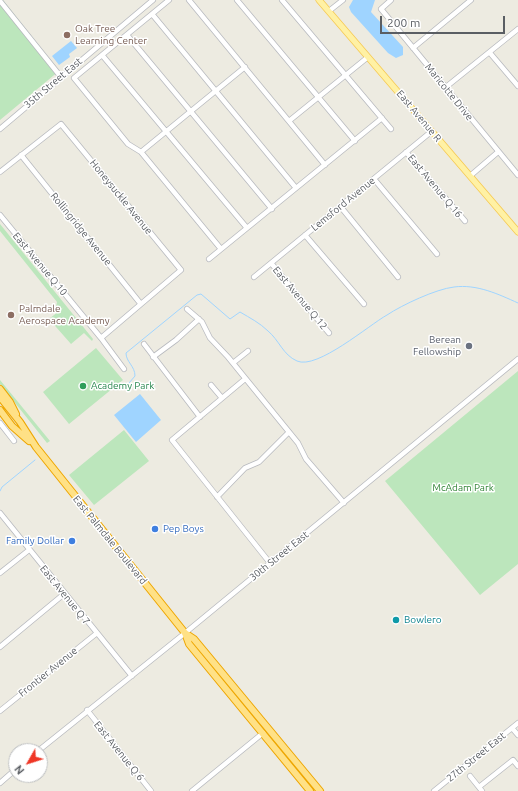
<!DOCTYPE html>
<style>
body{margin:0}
#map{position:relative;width:518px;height:791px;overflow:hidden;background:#edebe1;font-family:Ubuntu,sans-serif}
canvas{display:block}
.north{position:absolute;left:8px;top:743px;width:40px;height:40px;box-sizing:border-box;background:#fff;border:1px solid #bdbfc1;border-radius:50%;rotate:231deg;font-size:11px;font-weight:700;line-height:16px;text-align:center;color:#5a5e63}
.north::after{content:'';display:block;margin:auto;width:14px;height:18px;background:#ef3625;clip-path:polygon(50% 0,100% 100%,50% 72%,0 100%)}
.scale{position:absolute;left:380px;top:16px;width:125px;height:18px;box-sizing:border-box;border:2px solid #5a5e63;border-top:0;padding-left:5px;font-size:12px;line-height:14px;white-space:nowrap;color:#5a5e63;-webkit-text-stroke:3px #fff;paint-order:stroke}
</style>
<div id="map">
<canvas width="518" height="791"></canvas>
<div class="north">N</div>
<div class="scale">200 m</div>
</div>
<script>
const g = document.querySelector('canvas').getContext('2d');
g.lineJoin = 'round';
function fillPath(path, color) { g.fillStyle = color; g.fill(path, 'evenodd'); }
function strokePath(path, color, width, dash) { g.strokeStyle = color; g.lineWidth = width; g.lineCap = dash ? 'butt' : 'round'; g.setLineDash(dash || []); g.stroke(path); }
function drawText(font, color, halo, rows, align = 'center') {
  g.font = font + ' Ubuntu,sans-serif'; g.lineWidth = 3; g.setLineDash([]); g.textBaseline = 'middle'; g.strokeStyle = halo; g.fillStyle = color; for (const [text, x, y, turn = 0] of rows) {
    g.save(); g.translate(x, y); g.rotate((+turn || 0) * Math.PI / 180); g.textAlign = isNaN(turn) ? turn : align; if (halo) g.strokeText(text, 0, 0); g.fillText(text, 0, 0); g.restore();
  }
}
fillPath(new Path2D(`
 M0 0H3L59 71 0 120Z
 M0 224 93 339 92 341 84 333 71 344 49 319 64 307 59 310 56 307 57 302 0 231Z
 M96 348 123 380 69 424 43 392Z
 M518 371V564L480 595 385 481Z
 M0 380 50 441 47 443 0 384Z
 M124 430 149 461 94 505 69 475Z`), '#bce6bc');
fillPath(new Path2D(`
 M353 0H375L371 12 403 47V55L396 58 388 53 351 12 349 7Z
 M71 41 77 48 69 54 70 57 59 65 52 56Z
 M140 394 161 420 136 442 114 415Z`), '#9fd4ff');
strokePath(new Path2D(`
 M129 383 135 376C135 366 126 362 126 353L197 295 201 294 230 319 240 312C250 318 260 323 268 331 279 340 283 355 297 361 317 370 369 325 387 315 402 305 436 289 454 287 477 284 498 294 518 303
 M0 491 2 487 35 460`), '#9fd4ff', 1);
const minor = new Path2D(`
 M169 0 74 78 128 144 141 152 221 249
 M189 0 325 165
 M237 0 355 141
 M282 0 391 129
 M391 0 381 9 518 175
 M0 1 61 77
 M329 11 343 0
 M152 14 296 188
 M127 35 272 209
 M413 48 471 0
 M490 53 518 86
 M102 55 247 228
 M446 87 518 29
 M289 121 368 57
 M0 129 153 0
 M141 152 245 67
 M406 152 465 221
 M21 155 140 303
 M0 172 61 124 181 270 101 338
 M470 176 498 152
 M374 179 437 254
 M340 206 398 277
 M0 215 101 338 124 369
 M305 235 364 304
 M209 259 382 118
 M271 263 329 333
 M254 277 432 131
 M187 309 202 322 210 338 228 357 298 443 306 459 344 503
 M144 344 200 417
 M153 357 176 340 199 319
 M233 363 248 351
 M245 379 172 440 270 563
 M211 385 222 398
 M0 423 14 441
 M217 497 245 468 259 462 289 432
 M0 513 132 676
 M0 573 29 550
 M0 647 64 594
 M87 710 151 791
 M0 711 97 633
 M512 728 518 735
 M38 751 185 633 518 359
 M470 776 482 791
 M0 783 16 769
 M479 787 513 760 518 766
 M192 791 263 733
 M434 791 518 723`);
const major = new Path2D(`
 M319 0 518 232`);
const highway = new Path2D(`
 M0 389 10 402 16 414
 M0 397 20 422 36 447 185 633 189 644 310 791
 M0 410 12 426 29 441
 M185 633 194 639 320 791`);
strokePath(minor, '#b7b9be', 6);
strokePath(major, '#f6c951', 7);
strokePath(highway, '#eea600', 8);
strokePath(minor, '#fff', 4.5);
strokePath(major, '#fff1a4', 5.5);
strokePath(highway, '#ffe186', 6);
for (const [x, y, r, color] of [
 [67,35,4,"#8d6e63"],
 [11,315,4,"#8d6e63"],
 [469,346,4,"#6b7280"],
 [83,386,4,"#2e9e5b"],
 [155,529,4,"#3f7fe0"],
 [72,541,4,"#3f7fe0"],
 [396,620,4,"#0f9aa8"]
]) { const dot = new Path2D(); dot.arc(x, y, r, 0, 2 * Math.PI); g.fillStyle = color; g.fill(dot); strokePath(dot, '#fff', 1.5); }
drawText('10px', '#785e54', '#fff', [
 ["Oak Tree",75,29],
 ["Learning Center",75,41],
 ["Palmdale",19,309],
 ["Aerospace Academy",19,321]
], 'left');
drawText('10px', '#5a5e63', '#fff', [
 ["35th Street East",53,83,-40],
 ["Maricotte Drive",449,92,51],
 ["East Avenue R",419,116,50],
 ["East Avenue Q 16",435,186,50],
 ["Honeysuckle Avenue",121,197,51],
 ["Lemsford Avenue",343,204,-39],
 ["Rollingridge Avenue",81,229,51],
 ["East Avenue Q 10",40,264,50],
 ["East Avenue Q 12",300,298,50],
 ["East Palmdale Boulevard",110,540,51],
 ["30th Street East",279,556,-39],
 ["East Avenue Q 7",65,595,51],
 ["Frontier Avenue",48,672,-39],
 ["East Avenue Q 6",119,751,51],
 ["27th Street East",476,757,-39]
]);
drawText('10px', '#5b616d', '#fff', [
 ["Berean",461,340],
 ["Fellowship",461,352]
], 'right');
drawText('10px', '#27864d', '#fff', [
 ["Academy Park",91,386]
], 'left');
drawText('10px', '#308335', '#fff', [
 ["McAdam Park",463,488]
]);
drawText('10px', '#366cbe', '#fff', [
 ["Pep Boys",163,529],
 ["Family Dollar",64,541,"right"]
], 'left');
drawText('10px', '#0d838f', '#fff', [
 ["Bowlero",404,620]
], 'left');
</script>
